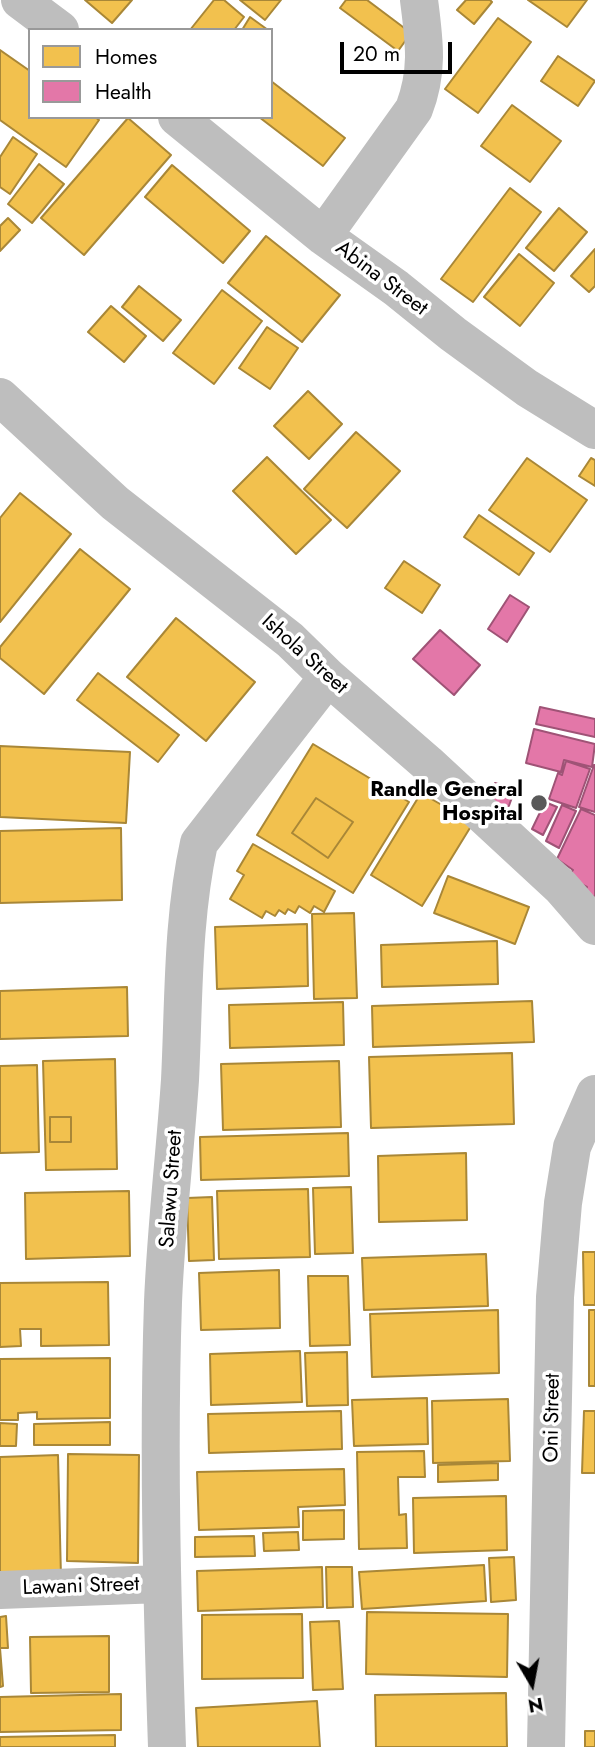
<!DOCTYPE html>
<style>
body{margin:0}
#map{position:relative;width:595px;height:1747px;overflow:hidden;background:#fff;font-family:Jost,sans-serif}
canvas{display:block}
.legend{position:absolute;left:28px;top:28px;width:245px;height:91px;box-sizing:border-box;background:#fff;border:2px solid #999;margin:0;padding:9px 12px;list-style:none;font-size:21px;color:#000}
.legend li{display:flex;align-items:center;gap:14px;height:35px}
.legend b{width:35px;border:2px solid #999}
.north{position:absolute;left:497px;top:1649px;width:70px;height:70px;-webkit-text-stroke:5px #fff;paint-order:stroke;rotate:170deg;font-size:19px;font-weight:700;line-height:28px;text-align:center;color:#000}
.north::after{content:'';display:block;margin:auto;width:24px;height:32px;background:#000;clip-path:polygon(50% 0,100% 100%,50% 72%,0 100%)}
.scale{position:absolute;left:340px;top:42px;width:112px;height:32px;box-sizing:border-box;border:4px solid #000;border-top:0;padding-left:9px;font-size:21px;line-height:24px;white-space:nowrap;color:#000;-webkit-text-stroke:5px #fff;paint-order:stroke}
</style>
<div id="map">
<canvas width="595" height="1747"></canvas>
<ul class="legend">
<li><b style="height:19px;background:#f2c14e"></b>Homes</li>
<li><b style="height:19px;background:#e377a8"></b>Health</li>
</ul>
<div class="north">N</div>
<div class="scale">20 m</div>
</div>
<script>
const g = document.querySelector('canvas').getContext('2d');
g.lineJoin = 'round';
function fillPath(path, color) { g.fillStyle = color; g.fill(path, 'evenodd'); }
function strokePath(path, color, width, dash) { g.strokeStyle = color; g.lineWidth = width; g.lineCap = dash ? 'butt' : 'round'; g.setLineDash(dash || []); g.stroke(path); }
function drawText(font, color, halo, rows, align = 'center') {
  g.font = font + ' Jost,sans-serif'; g.lineWidth = 7; g.setLineDash([]); g.textBaseline = 'middle'; g.strokeStyle = halo; g.fillStyle = color; for (const [text, x, y, turn = 0] of rows) {
    g.save(); g.translate(x, y); g.rotate((+turn || 0) * Math.PI / 180); g.textAlign = isNaN(turn) ? turn : align; if (halo) g.strokeText(text, 0, 0); g.fillText(text, 0, 0); g.restore();
  }
}
const homes = new Path2D(`
 M85 0H132L112 23Z
 M214 0H224L244 17 234 30H190Z
 M240 0H281L265 20Z
 M346 0H367L411 33 398 51 340 8Z
 M466 0H490L492 2 474 24 457 10Z
 M528 0H587L567 27Z
 M250 17 268 30H242Z
 M498 18 531 42 478 113 445 89Z
 M0 50 30 71V117H95L99 120 66 167 0 120Z
 M558 56 595 81 578 106 541 81Z
 M271 81 345 138 323 166 259 117H271Z
 M512 105 561 141 530 182 481 146Z
 M128 118 171 155 84 255 41 218Z
 M13 137 37 154 10 194 0 187V157Z
 M39 164 64 184 32 223 8 204Z
 M172 165 250 231 223 263 145 197Z
 M510 188 541 212 473 302 441 279Z
 M559 208 587 232 554 271 526 248Z
 M8 218 20 230 0 251V226Z
 M266 236 340 295 302 342 228 283Z
 M595 249V286L589 292 571 276Z
 M519 254 554 283 520 326 484 297Z
 M139 286 181 320 163 341 122 307Z
 M222 290 262 321 214 384 173 353Z
 M111 306 146 336 124 362 88 332Z
 M267 327 298 348 270 389 239 368Z
 M308 391 342 424 309 459 274 426Z
 M356 432 400 471 347 528 304 489Z
 M267 457 331 520 296 554 233 491Z
 M527 458 587 500 550 552 489 510Z
 M591 458 595 460V486L579 476Z
 M20 493 71 534 0 622V518Z
 M479 515 534 553 519 575 464 537Z
 M80 549 130 589 44 694 0 658V647Z
 M404 561 440 585 422 613 385 588Z
 M176 618 255 682 206 741 127 677Z
 M98 673 179 735 158 762 77 700Z
 M313 744 409 802 353 893 257 835ZM316 798 353 822 328 858 292 833Z
 M0 746 130 752 126 823 0 817Z
 M421 793 473 823 422 906 371 875Z
 M316 798 353 822 328 858 292 833Z
 M121 828 122 900 0 903V831Z
 M253 844 335 891 324 912 314 906 310 913 299 906 295 913 288 909 285 914 279 910 275 916 266 911 262 918 230 899 244 875 237 871Z
 M448 876 529 907 515 944 434 913Z
 M354 913 357 998 314 999 312 914Z
 M307 924 308 986 217 989 215 927Z
 M497 941 498 984 382 987 381 945Z
 M127 987 128 1036 0 1039V991Z
 M532 1001 534 1042 373 1047 372 1006Z
 M343 1002 344 1045 230 1048 229 1005Z
 M512 1053 514 1124 371 1128 369 1057Z
 M115 1059 117 1169 46 1170 43 1061ZM50 1117H71V1142H50Z
 M339 1061 341 1127 223 1130 221 1064Z
 M37 1065 39 1152 0 1153V1066Z
 M50 1117H71V1142H50Z
 M348 1133 349 1176 201 1180 200 1137Z
 M466 1153 467 1220 379 1222 378 1156Z
 M351 1187 353 1253 315 1254 313 1188Z
 M308 1189 310 1257 219 1259 217 1191Z
 M129 1191 130 1256 26 1259 25 1193Z
 M212 1197 214 1260 189 1261 187 1198Z
 M583 1252H595V1305H584Z
 M486 1254 488 1306 364 1310 362 1258Z
 M279 1270 280 1328 201 1330 199 1273Z
 M308 1276H348L350 1345 310 1346Z
 M108 1282 109 1345 41 1346V1329H20L21 1346 0 1347V1283Z
 M498 1310 499 1373 372 1377 370 1314Z
 M589 1310H595V1386H589Z
 M300 1351 302 1402 211 1405 210 1354Z
 M347 1352 348 1405 307 1406 305 1353Z
 M110 1358V1418L37 1419V1412L18 1413V1420H0V1359Z
 M427 1398 428 1444 354 1446 352 1400Z
 M508 1399 510 1461 433 1463 432 1401Z
 M341 1411 342 1449 209 1453 208 1414Z
 M584 1411H595V1473H582Z
 M110 1422V1445H34V1424Z
 M0 1423 17 1424 16 1446H0Z
 M424 1451 425 1477H398L399 1515 406 1514 407 1548 359 1549 357 1452Z
 M68 1454 139 1455 138 1563 67 1561Z
 M58 1455 61 1577 0 1579V1457Z
 M498 1463V1480L438 1482V1465Z
 M344 1469 345 1505 298 1507 299 1527 199 1530 197 1472Z
 M506 1496 507 1550 414 1553 413 1498Z
 M344 1510V1539L303 1540V1511Z
 M298 1532 299 1550 264 1551 263 1533Z
 M254 1536 255 1556 195 1557V1537Z
 M514 1557 516 1600 491 1602 489 1558Z
 M484 1565 486 1601 362 1609 359 1572Z
 M322 1567 323 1607 198 1611 197 1571Z
 M326 1567H352L353 1607 327 1608Z
 M367 1612 508 1614 507 1677 366 1674Z
 M302 1614 303 1678 202 1679V1615Z
 M6 1616 8 1648H0L3 1686 0 1687V1617Z
 M339 1621 343 1689 313 1690 310 1622Z
 M109 1636V1692L31 1693 30 1637Z
 M506 1693 507 1747H376L375 1695Z
 M121 1694V1730L0 1732V1697Z
 M317 1701 320 1747H198L196 1708Z
 M585 1731H595V1747H585Z
 M115 1735V1747H0V1737Z`);
fillPath(homes, '#f2c14e');
strokePath(homes, '#a98737', 2);
const health = new Path2D(`
 M510 595 529 607 507 642 488 629Z
 M440 630 480 665 454 695 413 659Z
 M540 707 595 719V737L536 724Z
 M534 729 595 744 592 767 564 760 561 772 526 763Z
 M566 761 590 769 576 808 549 799 558 773 562 775Z
 M594 765H595V812L579 807Z
 M495 783 515 789 506 814 487 808Z
 M545 802 557 807 543 835 532 829Z
 M562 805 576 811 559 848 546 841Z
 M581 809 595 815V897L584 892 587 887 577 882 570 874 573 870 557 859Z`);
fillPath(health, '#e377a8');
strokePath(health, '#9f5376', 2);
strokePath(new Path2D(`
 M20 0 60 30
 M177 117 323 236 396 288 453 334 527 388 595 430
 M323 236 414 109C429 70 424 40 419 0
 M0 397 115 503 290 640 328 677 427 763 561 887 595 926
 M0 1590 161 1584
 M167 1747C162 1599 158 1450 163 1302 166 1228 175 1154 180 1080 184 1000 182 921 199 843L328 677
 M546 1747 555 1297 563 1203 572 1147 595 1094`), '#bebebe', 38);
for (const [x, y, r, color] of [
 [539,803,9,"#595959"]
]) { const dot = new Path2D(); dot.arc(x, y, r, 0, 2 * Math.PI); g.fillStyle = color; g.fill(dot); strokePath(dot, '#fff', 2.5); }
drawText('21px', '#000', '#fff', [
 ["Abina Street",381,279,37],
 ["Ishola Street",304,655,42],
 ["Salawu Street",172,1189,-86],
 ["Oni Street",553,1418,-89],
 ["Lawani Street",81,1587,-2]
]);
drawText('bold 21px', '#000', '#fff', [
 ["Randle General",523,791],
 ["Hospital",523,815]
], 'right');
</script>
